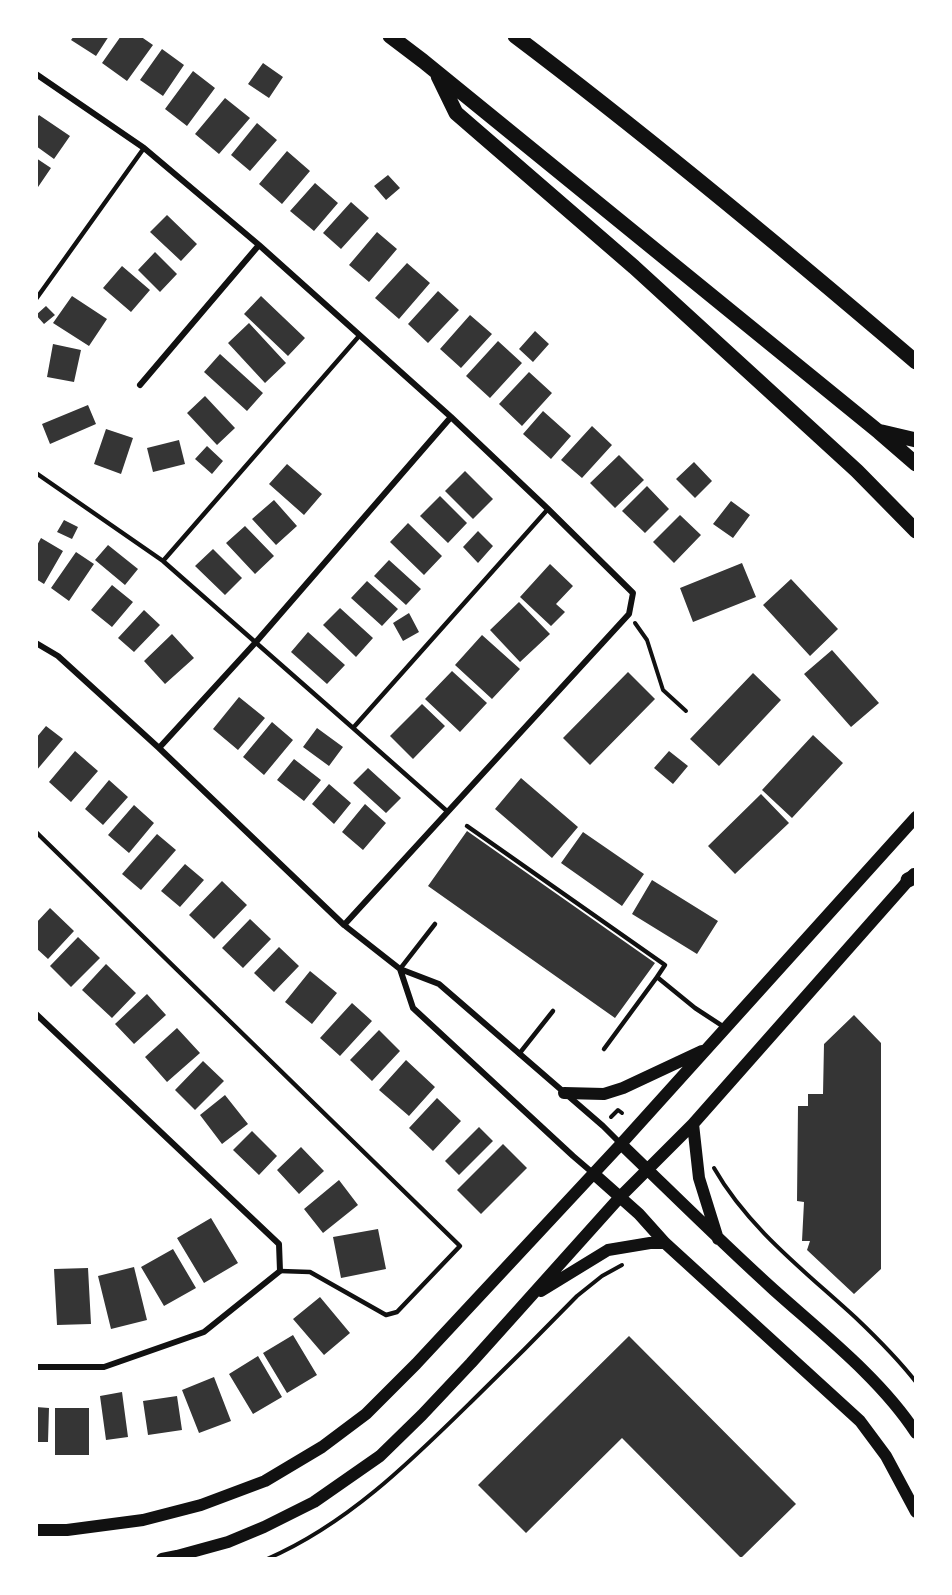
<!DOCTYPE html>
<style>
body{margin:0}
#map{position:relative;width:952px;height:1595px;overflow:hidden;background:#fff;font-family:Arial,sans-serif}
canvas{display:block}
.frame{position:absolute;inset:0;border:38px solid #fff;pointer-events:none}
</style>
<div id="map">
<canvas width="952" height="1595"></canvas>
<div class="frame"></div>
</div>
<script>
const g = document.querySelector('canvas').getContext('2d');
g.lineJoin = 'round';
function fillPath(path, color) { g.fillStyle = color; g.fill(path, 'evenodd'); }
function strokePath(path, color, width, dash) { g.strokeStyle = color; g.lineWidth = width; g.lineCap = dash ? 'butt' : 'round'; g.setLineDash(dash || []); g.stroke(path); }
fillPath(new Path2D(`
 M74 36H109L96 56 71 40Z
 M121 36H140L153 45 127 81 102 63Z
 M162 49 184 65 163 96 140 80Z
 M263 63 283 77 269 98 248 84Z
 M193 71 215 88 187 126 165 109Z
 M225 98 250 118 219 154 195 134Z
 M39 115 70 136 54 159 36 146V119Z
 M257 123 277 140 250 171 231 155Z
 M287 151 310 171 282 204 259 184Z
 M36 158 51 168 36 190Z
 M388 175 400 188 386 200 374 186Z
 M315 183 338 203 314 231 290 211Z
 M351 202 369 218 341 249 323 233Z
 M167 215 197 244 181 261 150 232Z
 M377 232 397 249 369 282 349 265Z
 M155 252 177 274 160 292 138 270Z
 M407 263 430 283 399 319 375 298Z
 M122 266 150 290 131 312 103 288Z
 M438 291 459 310 428 343 408 324Z
 M72 296 107 319 89 346 53 323Z
 M261 296 305 338 288 356 244 314Z
 M46 306 55 315 44 324 36 315Z
 M470 315 492 334 461 368 440 349Z
 M249 323 286 363 265 383 228 343Z
 M535 331 549 344 533 362 519 349Z
 M498 341 522 363 490 398 466 376Z
 M53 344 81 350 74 382 47 377Z
 M220 354 263 393 247 411 204 372Z
 M529 372 552 393 522 426 499 404Z
 M205 396 235 428 217 445 187 413Z
 M88 405 96 424 50 444 42 424Z
 M543 411 571 436 551 459 523 434Z
 M592 426 612 445 582 478 561 460Z
 M106 429 133 438 121 474 94 464Z
 M179 440 185 464 153 472 147 448Z
 M207 446 223 461 212 474 195 459Z
 M619 455 644 480 615 508 590 483Z
 M694 462 712 481 695 498 676 479Z
 M287 464 322 494 304 515 269 484Z
 M465 471 493 499 473 519 445 491Z
 M647 486 669 509 645 533 622 511Z
 M440 496 467 523 448 543 420 516Z
 M274 500 297 526 276 545 252 519Z
 M731 501 750 515 733 538 713 524Z
 M680 515 701 535 674 563 653 542Z
 M64 520 78 527 72 539 57 532Z
 M408 523 442 556 424 575 390 542Z
 M245 526 274 556 255 574 226 543Z
 M478 531 493 546 478 563 463 547Z
 M41 538 63 551 44 584 36 579V547Z
 M108 545 138 569 125 585 95 560Z
 M213 549 242 578 225 595 195 566Z
 M76 552 94 564 69 601 51 588Z
 M389 560 421 589 406 605 374 576Z
 M742 563 756 597 693 622 680 588Z
 M550 564 573 586 556 604 565 612 551 626 520 597Z
 M791 579 838 629 810 656 763 605Z
 M367 581 398 609 382 626 351 598Z
 M112 585 133 602 112 627 91 610Z
 M519 602 550 634 520 662 490 630Z
 M340 608 373 638 356 657 323 625Z
 M144 610 160 625 134 652 118 638Z
 M409 613 419 632 403 641 393 623Z
 M308 632 345 665 327 684 291 652Z
 M172 634 194 658 165 684 144 661Z
 M482 635 520 669 492 699 455 665Z
 M832 650 879 703 851 727 804 674Z
 M452 671 487 703 460 732 425 699Z
 M628 672 655 699 590 765 563 738Z
 M753 673 781 700 719 766 690 739Z
 M239 697 265 718 238 750 213 729Z
 M422 704 445 726 413 759 390 736Z
 M272 722 293 740 264 775 243 757Z
 M46 726 63 739 36 771V738Z
 M317 728 343 747 329 766 303 747Z
 M813 735 843 763 792 818 762 790Z
 M75 751 98 771 71 802 49 782Z
 M669 751 688 766 673 784 654 768Z
 M294 759 321 780 304 801 277 780Z
 M368 768 401 798 386 813 353 783Z
 M521 778 578 827 552 858 495 809Z
 M109 780 128 797 103 825 85 809Z
 M329 784 351 803 334 824 312 804Z
 M761 794 789 823 735 874 708 846Z
 M365 804 386 823 363 850 342 832Z
 M134 805 154 823 129 853 108 835Z
 M467 831 655 963 615 1018 428 886Z
 M583 832 644 874 622 906 561 863Z
 M157 834 176 850 141 890 122 874Z
 M185 864 204 880 180 907 161 891Z
 M652 880 718 921 697 954 632 914Z
 M222 881 247 905 214 939 189 915Z
 M50 908 74 931 48 959 36 948V923Z
 M250 919 271 939 243 968 222 948Z
 M78 937 100 958 71 987 50 966Z
 M279 947 299 966 274 992 254 973Z
 M106 964 136 993 112 1018 82 990Z
 M310 971 337 993 312 1024 285 1002Z
 M147 994 166 1015 134 1044 115 1024Z
 M352 1003 372 1021 340 1056 320 1038Z
 M854 1015 881 1043V1269L854 1294 807 1250 810 1241H802L804 1202 797 1201 798 1106H808V1094H823L824 1044Z
 M177 1028 200 1053 167 1082 145 1057Z
 M379 1030 400 1051 372 1081 350 1060Z
 M406 1060 435 1087 409 1116 379 1090Z
 M203 1061 224 1081 195 1110 175 1090Z
 M225 1095 248 1124 222 1144 200 1115Z
 M437 1098 461 1121 433 1151 409 1128Z
 M479 1127 493 1141 459 1175 445 1161Z
 M252 1131 277 1156 259 1175 233 1150Z
 M503 1144 527 1168 481 1214 457 1190Z
 M301 1147 324 1171 299 1194 277 1170Z
 M339 1180 358 1205 323 1233 304 1209Z
 M211 1218 238 1263 204 1283 177 1238Z
 M378 1229 386 1269 341 1278 333 1237Z
 M173 1249 196 1288 164 1306 141 1267Z
 M134 1267 147 1320 111 1329 98 1276Z
 M88 1268 91 1324 57 1325 54 1269Z
 M320 1297 350 1333 324 1355 293 1319Z
 M293 1335 317 1375 287 1393 263 1353Z
 M629 1336 796 1504 741 1558 622 1438 526 1533 478 1485Z
 M258 1356 282 1397 253 1414 229 1374Z
 M214 1377 231 1421 199 1433 182 1390Z
 M122 1392 128 1437 106 1440 100 1396Z
 M177 1396 182 1430 148 1435 143 1401Z
 M36 1407 49 1408 48 1442H36Z
 M55 1408H89V1455H55Z`), '#353535');
strokePath(new Path2D(`
 M635 623 647 640 663 690 686 711
 M611 1117 618 1110 622 1113
 M714 1168C748 1228 806 1272 856 1318 877 1338 898 1359 916 1382
 M267 1559C346 1525 409 1463 470 1403 506 1368 542 1332 577 1296L602 1276 622 1265`), '#111', 4);
strokePath(new Path2D(`
 M36 299 144 148
 M36 473 163 561 353 728 448 812
 M163 561 360 335
 M353 728 548 509
 M467 826 665 965 657 977
 M36 832 460 1246 397 1312 386 1315 310 1272 280 1271
 M400 969 435 924
 M604 1049 657 977 695 1008 724 1027
 M519 1054 553 1011`), '#111', 4.5);
strokePath(new Path2D(`
 M36 74 144 148 259 245 451 417 548 509 633 593 629 614 344 925
 M140 385 259 245
 M36 643 58 656 159 748 344 925 400 969 439 984 603 1126 621 1144
 M159 748 256 642 451 417
 M400 969 413 1008 573 1156 594 1174
 M36 1014 279 1244 280 1271 204 1332 104 1367H36`), '#111', 6);
strokePath(new Path2D(`
 M564 1093 604 1094 623 1088 702 1051
 M693 1124 699 1178 718 1239
 M621 1144C672 1193 722 1243 774 1290 822 1333 881 1379 916 1433
 M594 1174 639 1214 665 1243 860 1421 886 1456 916 1512
 M541 1291 608 1250 650 1243H665
 M36 1530H67L143 1520 201 1505 265 1481 322 1447 366 1414 416 1364 621 1144 916 817
 M162 1559 177 1556 228 1542 264 1527 314 1502 380 1456 422 1415 471 1363 620 1197 693 1124 914 874`), '#111', 12);
strokePath(new Path2D(`
 M390 36 423 61 879 432 916 464
 M515 36C653 140 785 250 916 362
 M438 76 456 113 634 267 857 471 916 531
 M882 432 916 440
 M908 880 916 876`), '#111', 15);
</script>
